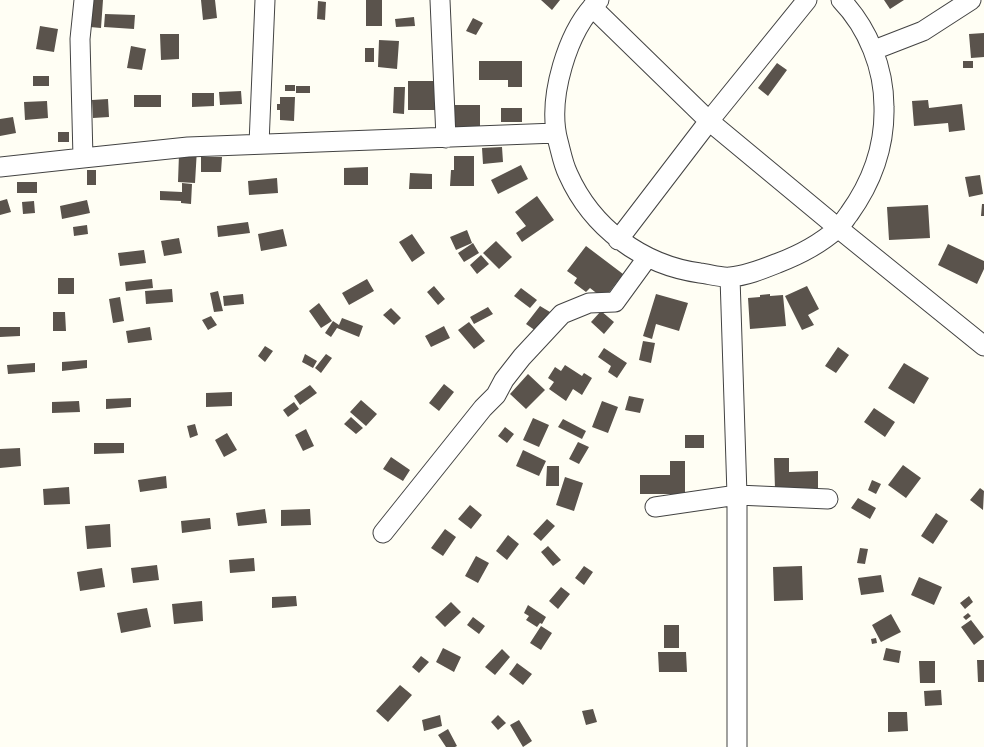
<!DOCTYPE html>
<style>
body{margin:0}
canvas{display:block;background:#fffef4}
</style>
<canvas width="984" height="747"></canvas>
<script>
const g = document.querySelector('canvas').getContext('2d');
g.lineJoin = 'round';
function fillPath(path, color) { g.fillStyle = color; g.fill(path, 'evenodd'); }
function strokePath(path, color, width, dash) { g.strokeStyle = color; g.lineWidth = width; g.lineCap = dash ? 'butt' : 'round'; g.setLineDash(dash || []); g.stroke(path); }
fillPath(new Path2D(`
 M92 0H103L101 28 90 27Z
 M201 0H215L217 18 203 20Z
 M366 0H382V26H366Z
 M541 0H560L552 10Z
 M884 0H904L890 9Z
 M318 1 326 2 325 20 317 19Z
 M105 14 135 15 134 29 104 27Z
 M414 17 415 26 396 27 395 19Z
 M473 18 483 23 476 35 466 31Z
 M40 26 58 29 54 52 36 49Z
 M984 33V57L971 58 969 34Z
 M160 34H179V59L161 60Z
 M379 40 399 41 397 69 378 67Z
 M131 46 146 49 142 70 127 68Z
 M365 48H374V62H365Z
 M479 61H522V87H508V80H479Z
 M963 61H973V68H963Z
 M777 63 787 70 768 96 758 88Z
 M33 76H49V86H33Z
 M408 81H438V110H408Z
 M285 85H295V91H285Z
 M296 86H310V93H296Z
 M394 87H405L404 114 393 113Z
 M241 91 242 104 220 105 219 92Z
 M192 93H214V106L192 107Z
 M134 95H161V107H134Z
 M280 97H295L294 121 280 120V110H277V104H280Z
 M108 99 109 117 93 118 92 100Z
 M928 100 929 108 962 104 965 130 949 132 948 123 914 126 912 101Z
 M47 101 48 118 25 120 24 102Z
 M451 105H480V127H451Z
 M501 108H522V122H501Z
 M13 117 16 133 0 136V119Z
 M58 132H69V142H58Z
 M502 147 503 162 483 164 482 148Z
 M197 149 195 183 178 182 179 154Z
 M454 156H474V186H450L451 170H454Z
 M201 157H222L221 172H201Z
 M521 165 528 179 498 194 491 180Z
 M368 167V185H344V168Z
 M87 170H96V185H87Z
 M410 173 432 174V189H409Z
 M980 175 983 194 969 197 965 177Z
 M277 178 278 193 249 195 248 181Z
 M17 182H37V193H17Z
 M182 183 192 184 191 204 181 203V201L160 200V191L182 192Z
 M537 196 554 220 522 242 516 233 526 226 515 212Z
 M7 199 11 212 0 215V201Z
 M87 200 90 213 62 219 60 206Z
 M34 201 35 213 23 214 22 202Z
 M982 204H984V216H981Z
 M928 205 930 238 889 240 887 207Z
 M248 222 250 233 218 237 217 226Z
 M87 225 88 234 74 236 73 227Z
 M283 229 287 246 261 251 258 234Z
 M467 230 472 243 456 250 450 237Z
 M412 234 425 253 412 262 399 242Z
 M179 238 182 253 164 256 161 241Z
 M496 241 512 257 499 269 483 253Z
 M473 243 479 253 464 262 458 253Z
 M948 244 984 261V269L977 284 938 265Z
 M586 246 623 274 604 299 590 288 586 292 574 283 577 278 567 271Z
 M144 250 146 263 120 266 118 253Z
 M481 255 489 264 477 274 470 265Z
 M58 278H74V294H58Z
 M152 279 153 288 126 291 125 282Z
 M367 279 374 291 349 305 342 293Z
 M434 286 445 299 438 305 427 292Z
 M807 286 819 309 808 315 814 325 802 330 785 296Z
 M521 288 537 300 530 308 514 296Z
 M172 289 173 302 146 304 145 291Z
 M218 291 223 311 214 312 210 293Z
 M243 294 244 304 224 306 223 296Z
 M656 294 688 303 679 331 656 324 652 339 643 336Z
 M770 294V296L783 295 786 326 750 329 748 298 760 297V295Z
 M120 297 124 321 113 323 109 299Z
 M319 303 332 321 321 328 309 311Z
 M540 306 550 312 536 331 526 324Z
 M488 307 493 314 474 324 470 317Z
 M391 308 401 318 394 325 383 315Z
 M601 311 614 322 604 334 591 322Z
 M53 312H65L66 331H53Z
 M211 316 217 325 208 330 202 320Z
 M342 318 363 326 359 337 337 328 331 337 325 333 333 321 339 325Z
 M469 322 485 341 474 349 458 330Z
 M444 326 450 338 431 347 425 336Z
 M0 327H20V336L0 337Z
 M150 327 152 340 128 343 126 331Z
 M643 341 655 343 651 363 639 360Z
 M265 346 273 351 265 362 258 356Z
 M838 347 849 355 836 373 825 366Z
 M604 348 627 363 617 378 608 372 611 366 598 357Z
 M305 354 317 361 313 368 302 362Z
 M326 354 332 358 321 373 315 368Z
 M87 360V368L62 371V362Z
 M35 363V372L8 374 7 365Z
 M904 363 929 378 914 404 888 388Z
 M565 365 582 376 584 373 592 378 582 395 573 389 566 401 549 389 554 382 548 378 555 367 561 371Z
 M528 374 545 390 526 409 510 394Z
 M444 384 454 392 439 411 429 403Z
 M310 385 317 393 300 405 294 396Z
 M232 392V406L206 407V393Z
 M629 396 644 399 640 413 625 410Z
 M131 398V407L106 409V399Z
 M361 400 377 414 366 426 350 412Z
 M79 401 80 412 52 413V402Z
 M602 401 618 407 608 433 592 427Z
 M294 402 299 409 288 417 283 410Z
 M874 408 895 422 885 437 864 422Z
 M351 417 363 428 356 434 344 424Z
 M533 418 549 425 539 447 523 440Z
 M563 419 586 431 582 439 558 427Z
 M195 424 198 435 190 438 187 426Z
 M505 427 514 434 507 443 498 436Z
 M306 429 314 446 303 451 295 435Z
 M227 433 237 450 224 457 215 440Z
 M685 435H704V448H685Z
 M578 442 589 447 579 464 569 459Z
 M94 443H124V453L94 454Z
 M20 448 21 466 0 468V449Z
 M523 450 546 461 539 476 516 466Z
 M391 457 410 470 403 481 383 469Z
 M774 458H789V472L818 471V488L775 489Z
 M670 461H685V494H640V475H670Z
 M903 465 921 478 906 498 888 485Z
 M547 466H559V486H546Z
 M166 476 167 488 140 492 138 480Z
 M565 477 583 483 574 511 556 505Z
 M872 480 881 484 876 494 868 490Z
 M69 487 70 504 44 505 43 489Z
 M980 488 984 491 983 510 970 500Z
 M858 498 876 508 870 519 851 508Z
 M470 505 482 515 471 529 458 519Z
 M265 509 267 523 238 526 236 513Z
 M310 509 311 525 281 526V510Z
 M936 513 948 521 933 544 921 536Z
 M210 518 211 529 182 533 181 521Z
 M547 519 555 526 541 541 533 534Z
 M110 524 111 547 87 549 85 526Z
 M445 529 456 537 443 556 431 548Z
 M508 535 519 544 507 560 496 551Z
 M548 546 561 560 553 566 541 552Z
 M860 548 868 549 865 564 857 563Z
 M476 556 489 563 478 583 465 576Z
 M254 558 255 571 230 573 229 560Z
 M157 565 159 580 133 583 131 568Z
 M584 566 593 572 584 585 575 578Z
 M802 566 803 600 774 601 773 567Z
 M102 568 105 587 80 591 77 572Z
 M881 575 884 592 861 595 858 578Z
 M919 577 942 587 934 605 911 595Z
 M561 587 570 594 558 609 549 601Z
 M296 596 297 606 272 608V597Z
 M969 596 973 602 965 609 960 603Z
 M202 601 203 621 174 624 172 604Z
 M451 602 461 612 445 627 435 617Z
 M528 605 546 617 542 624 540 623 537 627 526 620 529 616 524 613Z
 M147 608 151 627 121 633 117 613Z
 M968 613 971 616 966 620 963 617Z
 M891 614 901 632 881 642 872 625Z
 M473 617 485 626 479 634 467 625Z
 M971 620 984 637 974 645 961 627Z
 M664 625H679V648H664Z
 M541 626 552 633 541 650 530 643Z
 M876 638 877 643 872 644 871 639Z
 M443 648 461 657 454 672 436 662Z
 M886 648 901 651 899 663 883 660Z
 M502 649 510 657 495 675 485 667Z
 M658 652H686L687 672H659Z
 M421 656 429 662 419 673 412 667Z
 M977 660H984V682H978Z
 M919 661H935V683H920Z
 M517 663 532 674 523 685 509 674Z
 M400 685 412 695 388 722 376 711Z
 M941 690 942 705 925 706 924 691Z
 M593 709 597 722 586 725 582 711Z
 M888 712H907L908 731 888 732Z
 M440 715 442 726 424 731 422 720Z
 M498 715 506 723 498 730 491 722Z
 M519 720 532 741 523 747 510 725Z
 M448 729 457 746 455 747H446L438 735Z`), '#5a534c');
const minor = new Path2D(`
 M440 0 446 138
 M599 0C567 30 547 99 558 141 561 152 563 164 568 174 592 228 642 265 700 273 709 274 721 278 730 277 746 276 763 269 778 263 799 255 820 244 837 229 842 225 845 219 849 214 872 182 885 146 884 107 884 68 868 28 841 0
 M592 7 709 121 838 228 984 346
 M874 50 923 31 971 0
 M259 144 265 0
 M83 158 188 147 556 133
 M0 167 83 158 80 39 84 0
 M618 240 709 121 807 0
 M730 277 737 495V747
 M655 507 737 495 828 499
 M383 533 483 408 496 395 504 380 522 357 562 314 589 303 615 302 647 258`);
strokePath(minor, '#434343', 21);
strokePath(minor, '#fff', 19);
</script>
